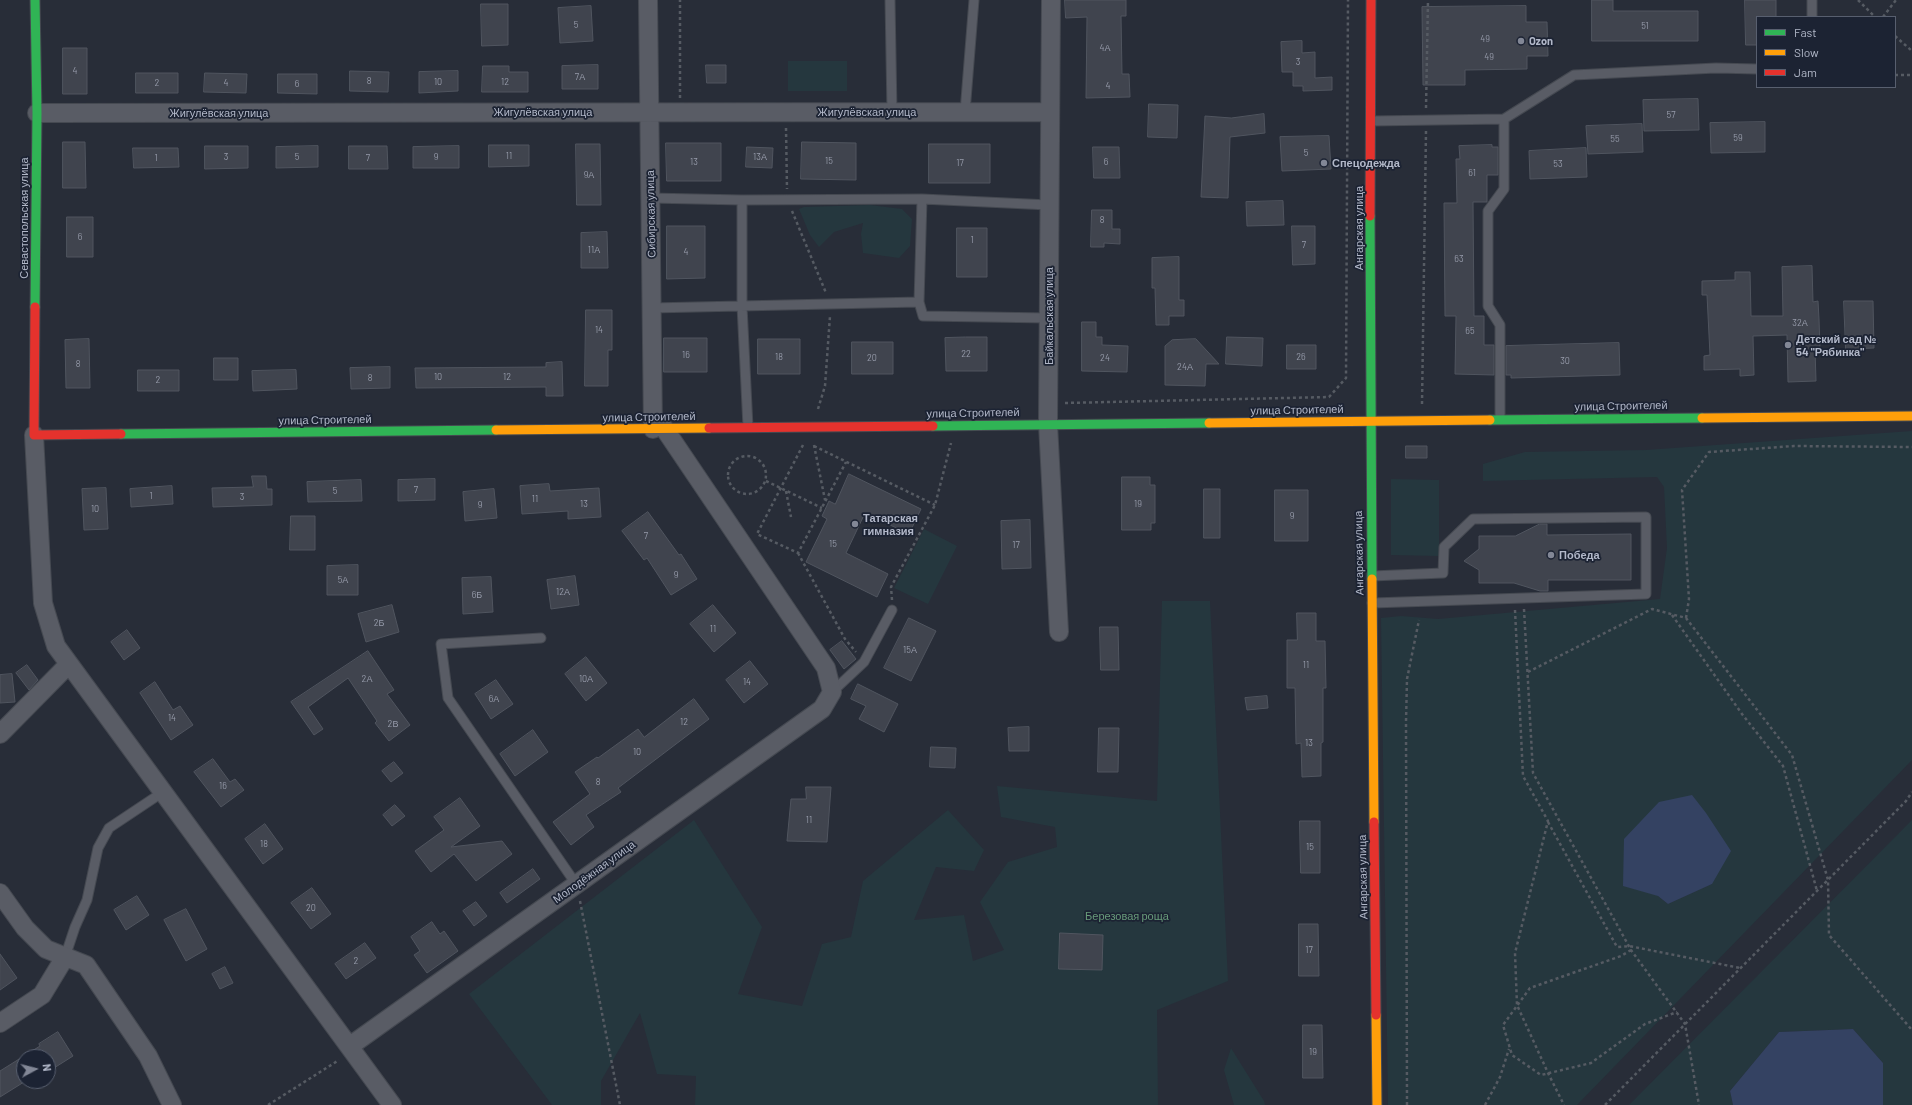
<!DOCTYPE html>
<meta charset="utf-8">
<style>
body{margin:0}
#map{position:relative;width:1912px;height:1105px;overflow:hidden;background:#282d38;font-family:Barlow,sans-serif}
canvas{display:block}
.legend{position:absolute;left:1756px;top:16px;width:140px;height:72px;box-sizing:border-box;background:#1c2333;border:1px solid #585f6f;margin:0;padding:5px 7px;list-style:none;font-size:12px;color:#b2b8c9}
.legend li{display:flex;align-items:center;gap:8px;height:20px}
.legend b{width:20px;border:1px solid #585f6f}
.north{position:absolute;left:16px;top:1049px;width:40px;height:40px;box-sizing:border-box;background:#1c2333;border:1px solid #585f6f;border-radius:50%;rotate:83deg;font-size:11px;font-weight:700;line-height:16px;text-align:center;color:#b2b8c9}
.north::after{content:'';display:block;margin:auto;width:14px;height:18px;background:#828796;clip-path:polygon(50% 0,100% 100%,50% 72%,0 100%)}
</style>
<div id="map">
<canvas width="1912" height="1105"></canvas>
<ul class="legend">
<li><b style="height:5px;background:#30b455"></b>Fast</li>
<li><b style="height:5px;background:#ff9f0a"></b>Slow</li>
<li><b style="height:5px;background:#e5322d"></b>Jam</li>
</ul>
<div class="north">N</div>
</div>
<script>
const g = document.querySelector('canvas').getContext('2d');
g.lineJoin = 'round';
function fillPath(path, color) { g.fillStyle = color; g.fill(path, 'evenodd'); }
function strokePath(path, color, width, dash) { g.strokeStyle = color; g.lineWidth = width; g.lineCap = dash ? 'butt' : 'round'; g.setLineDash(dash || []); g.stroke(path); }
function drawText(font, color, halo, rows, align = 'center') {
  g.font = font + ' Barlow,sans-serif'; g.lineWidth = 3.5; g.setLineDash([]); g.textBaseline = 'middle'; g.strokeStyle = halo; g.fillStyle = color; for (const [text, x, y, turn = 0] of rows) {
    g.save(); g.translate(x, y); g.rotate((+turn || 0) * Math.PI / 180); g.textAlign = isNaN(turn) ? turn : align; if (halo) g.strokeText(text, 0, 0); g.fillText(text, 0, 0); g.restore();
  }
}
fillPath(new Path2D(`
 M788 61H847V91H788Z
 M870 205 902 209 912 219 910 246 899 258 863 253 861 234 863 223 834 232 819 247 810 235 799 209 804 207Z
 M1912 431V760L1577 1105H1388L1381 618 1401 616 1438 619 1660 599 1667 548 1664 487 1657 477 1483 481V464L1525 452 1646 450ZM1712 884 1668 904 1658 896Z
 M1391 479 1439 480V556L1391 555Z
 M924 529 957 546 928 604 894 588Z
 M1162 601H1210L1228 981 1157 1010 1158 1105H695L696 1076 657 1074 640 1013 601 1081V1105H552L469 994 694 820 762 927 738 994 802 1006 822 944 851 937 863 881 948 810 984 850 974 871 936 867 914 920 964 915 973 961 1004 950 980 902 1008 862 1057 847 1055 827 1001 817 997 786 1157 801Z
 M1912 820V1105H1883V1063L1853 1029 1779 1032 1730 1091 1733 1105H1629Z
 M1231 1048 1264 1101 1265 1105H1234L1224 1070Z`), '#25373e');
fillPath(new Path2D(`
 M1692 795 1706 813 1731 851 1712 884 1668 904 1658 896 1623 886 1624 839 1659 802Z
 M1853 1029 1883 1063V1105H1733L1730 1091 1779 1032Z`), '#344262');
const building = new Path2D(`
 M1065 0H1126V16H1121L1122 74H1129L1130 97 1086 98 1087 17 1066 18Z
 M1592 0H1613V11H1698V41H1592Z
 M1745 0H1776V17H1757V45H1746Z
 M481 4H508V45L482 46Z
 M591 6 593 41 560 43 558 8Z
 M1526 6V22H1547L1548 56H1527V69L1465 70V85H1423L1422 7Z
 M1302 41V53L1315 52V78L1332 77V90L1303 91V86H1293V72H1282L1281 42Z
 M63 48H87V94H63Z
 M598 65V89H562V66Z
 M706 65H726V83H707Z
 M483 66H509V72H528V92H482Z
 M350 71 389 72 388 92 350 91Z
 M458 71V91L419 93V72Z
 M136 73H178V93H136Z
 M205 73 247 74 246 93 204 92Z
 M278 74H317V94L278 93Z
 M1698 99 1699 130 1644 131 1643 100Z
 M1149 104 1178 105 1177 138 1148 137Z
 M1264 114 1265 133 1230 137 1228 198 1201 197 1205 116 1231 118Z
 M1765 122V152L1711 153 1710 123Z
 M1642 124 1643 152 1588 154 1586 126Z
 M1329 136 1331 169 1282 171 1280 137Z
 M63 142H85L86 188H63Z
 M802 142 856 143V180L801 179Z
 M666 143H721V181H667Z
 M576 144H600L601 205H577Z
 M929 144H990V183H929Z
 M489 145H529V166L489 167Z
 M1492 145V147H1498V175H1487V202H1473L1474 316H1484V345H1494V375L1455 374 1456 316H1445L1444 203H1457L1456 159H1460L1459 146Z
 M205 146H248V168L205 169Z
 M318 146V167L276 168V147Z
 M349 146H387L388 169H349Z
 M459 146V168H413V147Z
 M747 147 773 148 772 168 746 167Z
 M1093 147H1119L1120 178H1094Z
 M133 148H178L179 167 134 168Z
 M1586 148 1587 177 1530 179 1529 151Z
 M1283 201 1284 225 1247 226 1246 202Z
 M1092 210H1112V229H1120V244L1104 243V247H1091Z
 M67 217H93V257H67Z
 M667 226H705V278L667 279Z
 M1292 226H1315V264L1293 265Z
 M957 228H987V277H957Z
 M607 232 608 268H581V233Z
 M1179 257V300H1184V316H1169V325H1156L1155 288H1152V258Z
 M1812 266 1813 302 1818 301 1819 319 1820 349H1815L1816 381 1788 382 1787 335 1753 336 1754 375 1740 376V369L1704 370V356L1710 355 1707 295H1702V281L1735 280V272H1750L1751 316H1783L1782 267Z
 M1844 301H1873L1874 348 1846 349Z
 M586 310H612V350H608V386H585Z
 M1082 322H1096V337H1102V345L1128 346 1127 372 1082 371Z
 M966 337H987V371H946L945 338Z
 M1227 337 1263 338 1262 366 1226 364Z
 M664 338H707V372H664Z
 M89 339 90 388H66L65 340Z
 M758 339H800V374H758Z
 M1196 339 1219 364H1206L1205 386 1165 385V346L1172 340Z
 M852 342H893V374H852Z
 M1619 343 1620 375 1511 378V375H1506V346Z
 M1287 345H1316V369H1287Z
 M214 358H238V380H214Z
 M562 362 563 396H546V387L416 388 415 368 546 367V363Z
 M390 367V388L351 389 350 368Z
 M138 370H179V391H138Z
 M296 370 297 389 253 391 252 371Z
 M1406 446H1427V458H1406Z
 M849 474 921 509 909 534 865 513 846 553 888 574 877 597 806 562 827 519 822 516 829 501 835 504Z
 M252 476H266L267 489H272V505L213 507 212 488 253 487Z
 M1122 477H1150V485H1155V523H1151V530H1122Z
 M435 479V500L398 501V480Z
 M361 480 362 501 308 502 307 482Z
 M549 484 550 491 599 488 601 517 568 519V511L522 514 520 486Z
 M172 486 173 504 131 507 130 489Z
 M106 488 108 529 84 530 82 489Z
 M494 489 497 518 465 521 463 492Z
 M1204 489H1220V538H1204Z
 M1275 490H1308V541H1275Z
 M648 512 679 555 681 554 697 579 671 595 647 558 644 560 622 531Z
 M291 516H315V550H290Z
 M1030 520 1031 568 1002 569 1001 521Z
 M1540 524H1547V535L1631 534V580H1548V591H1540L1514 583H1479V570L1464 561 1479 549V536H1515Z
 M358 565V595H327V566Z
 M575 576 579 605 551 609 547 580Z
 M491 577 493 612 463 614 462 578Z
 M392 605 399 632 366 642 358 614Z
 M713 605 736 633 714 652 690 624Z
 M1297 613H1316V641H1325L1326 688H1323V742L1321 743V776L1302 777 1301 743 1296 744 1295 688H1287V640H1297Z
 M909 618 936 631 911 681 884 668Z
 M1100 627H1118L1119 670H1101Z
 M127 630 140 648 124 660 111 642Z
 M842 641 856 659 844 669 830 650Z
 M368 651 394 690 387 694 410 725 389 741 375 723 377 721 348 678 308 707 323 729 314 735 291 702Z
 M586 657 607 683 586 701 565 674Z
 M750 661 768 684 744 703 726 680Z
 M27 665 38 680 29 690 16 673Z
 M12 674 15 702 0 703V675Z
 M496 680 513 704 491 719 475 694Z
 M155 682 173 710 180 706 193 725 171 740 140 693Z
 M858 684 898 704 884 732 859 719 866 706 851 699Z
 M1267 696 1268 708 1247 710 1245 698Z
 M694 699 709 719 618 788 621 792 586 815 594 827 571 845 553 822 590 794 575 772 597 757 598 758 638 729 644 737Z
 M1029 727V751H1009L1008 728Z
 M1099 728H1119L1118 772H1098Z
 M533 730 548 752 515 776 500 754Z
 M931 747 956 748 955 768 930 767Z
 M213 759 230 782 235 779 244 790 221 807 194 772Z
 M394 762 403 773 391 782 382 771Z
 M806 787H831L827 842 787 841 791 799H806Z
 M460 798 480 826 451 847 502 841 512 854 476 881 454 854 431 872 415 851 444 830 434 817Z
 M395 805 405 816 392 826 383 815Z
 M1300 821H1320V873H1301Z
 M265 824 283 849 263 864 245 839Z
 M533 869 540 879 507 903 500 893Z
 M312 888 331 914 311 929 291 903Z
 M137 896 149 915 126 930 114 910Z
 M476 902 487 916 474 926 463 911Z
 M186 909 207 949 186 961 164 920Z
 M432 922 440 934 444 931 458 951 427 973 414 955 420 951 411 937Z
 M1299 924H1318L1319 976H1299Z
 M1060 933 1103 935 1102 970 1059 969Z
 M365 943 376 958 346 979 335 964Z
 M0 954 17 978 0 990Z
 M225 967 233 983 220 989 212 974Z
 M1303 1025H1322L1323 1078H1303Z
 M58 1032 73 1056 54 1068 48 1057H24V1082L0 1097V1071L40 1046 39 1044Z`);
fillPath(building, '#40444e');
strokePath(building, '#50555f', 1);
const lane = new Path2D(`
 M890 0 892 112
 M1812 17V0
 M965 112 974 0
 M1504 119 1574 75 1716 68 1757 69
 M1371 121 1504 119V189L1488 211V306L1500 325V419
 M650 198 742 200 922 199 1049 205
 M742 200V306L748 427
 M919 302 923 316 1049 318
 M651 308 919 302 922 199
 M1372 576 1443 573 1444 547 1473 519 1646 517V594L1372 603
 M541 638 441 644 448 698 576 884
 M832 692 864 662 892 610
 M65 957 75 927 87 900 98 848 109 828 163 792`);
const street = new Path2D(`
 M648 0 653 429
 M1051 0 1048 424 1059 632
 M37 113 1049 112
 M34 435 43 603 56 646 392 1105
 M0 734 69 664
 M0 893 25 928 46 949 86 965 148 1056 172 1105
 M0 1023 42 995 65 957
 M350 1046 822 709 832 692 826 668 664 428`);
const fast = new Path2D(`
 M35 0 37 113 35 307
 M1370 216 1372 579
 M1490 420 1702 418
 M933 426 1209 423
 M121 434 496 430`);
const slow = new Path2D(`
 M1702 418 1912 416
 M1209 423 1490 420
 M496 430 709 428
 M1372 579 1374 822
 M1376 1015 1377 1105`);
const jam = new Path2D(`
 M1370 216 1371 0
 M35 307 34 435 121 434
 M709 428 933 426
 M1374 822 1376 1015`);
strokePath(lane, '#454951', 11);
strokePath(street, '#454951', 20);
strokePath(fast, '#454951', 11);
strokePath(slow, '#454951', 11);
strokePath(jam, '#454951', 11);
strokePath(new Path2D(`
 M1858 0 1875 17
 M1883 17 1896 0
 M1895 36 1912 51
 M1895 75H1912
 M680 98V0
 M1426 108 1428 0
 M786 128 787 189
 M792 211 826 293
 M1065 403 1329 397 1346 378 1348 0
 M1422 404 1426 131
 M818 409 825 386 830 316
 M803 445 757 534 798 553 846 462
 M814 445 825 500
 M814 446 935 505
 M728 475a19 19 0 1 1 38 0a19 19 0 1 1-38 0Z
 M766 481 822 508
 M786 491 791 517
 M798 553 845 639 856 652
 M892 600 891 587 935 505 951 443
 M1524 609 1533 773 1631 950 1685 1024 1699 1105
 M1515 610 1523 776 1548 821 1515 953 1517 1005 1548 1073 1564 1105
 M1672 615 1742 714 1783 766 1817 891
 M1686 618 1689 599 1682 490 1709 452 1794 446 1912 447
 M1528 672 1652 609 1686 618 1792 755 1828 880 1829 935 1912 1030
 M1548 822 1617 947 1629 946 1740 968
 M580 901 620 1105
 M1631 950 1621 956 1530 988 1503 1025 1512 1055 1541 1075 1591 1063 1645 1024 1677 1012
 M268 1105 339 1060
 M1407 1105 1406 722 1407 679 1419 620
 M1485 1105 1500 1077 1509 1049
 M1605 1105 1906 801 1912 792`), '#565b63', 2.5, [3, 3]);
strokePath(lane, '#595c65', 9);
strokePath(street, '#595c65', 18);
strokePath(fast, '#30b455', 9);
strokePath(slow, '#ff9f0a', 9);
strokePath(jam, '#e5322d', 9);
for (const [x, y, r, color] of [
 [1521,41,4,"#828796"],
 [1324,163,4,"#828796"],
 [1788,345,4,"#828796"],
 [855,524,4,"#828796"],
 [1551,555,4,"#828796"]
]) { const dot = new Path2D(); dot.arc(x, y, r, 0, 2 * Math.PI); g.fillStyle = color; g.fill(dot); strokePath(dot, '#1c2333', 1.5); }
drawText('9px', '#969baa', null, [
 ["5",576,25],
 ["51",1645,26],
 ["49",1485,39],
 ["4А",1105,48],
 ["49",1489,57],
 ["3",1298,62],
 ["4",75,71],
 ["7А",580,77],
 ["8",369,81],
 ["10",438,82],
 ["12",505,82],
 ["2",157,83],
 ["4",226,83],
 ["6",297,84],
 ["4",1108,86],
 ["57",1671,115],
 ["59",1738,138],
 ["55",1615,139],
 ["5",1306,153],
 ["11",509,156],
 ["3",226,157],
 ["5",297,157],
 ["9",436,157],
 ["13А",760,157],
 ["1",156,158],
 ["7",368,158],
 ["15",829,161],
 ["13",694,162],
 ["6",1106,162],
 ["17",960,163],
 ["53",1558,164],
 ["61",1472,173],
 ["9А",589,175],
 ["8",1102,220],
 ["6",80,237],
 ["1",972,240],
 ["7",1304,245],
 ["11А",594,250],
 ["4",686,252],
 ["63",1459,259],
 ["32А",1800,323],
 ["14",599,330],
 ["65",1470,331],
 ["22",966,354],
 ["16",686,355],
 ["18",779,357],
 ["26",1301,357],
 ["20",872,358],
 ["24",1105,358],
 ["30",1565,361],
 ["8",78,364],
 ["24А",1185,367],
 ["10",438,377],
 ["12",507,377],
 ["8",370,378],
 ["2",158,380],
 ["7",416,490],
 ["5",335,491],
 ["1",151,496],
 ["3",242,497],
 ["11",535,499],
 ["13",584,504],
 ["19",1138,504],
 ["9",480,505],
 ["10",95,509],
 ["9",1292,516],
 ["7",646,536],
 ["15",833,544],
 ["17",1016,545],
 ["9",676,575],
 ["5А",343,580],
 ["12А",563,592],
 ["6Б",477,595],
 ["2Б",379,623],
 ["11",713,629],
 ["15А",910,650],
 ["11",1306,665],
 ["2А",367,679],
 ["10А",586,679],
 ["14",747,682],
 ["6А",494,699],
 ["14",172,718],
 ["12",684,722],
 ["2В",393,724],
 ["13",1309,743],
 ["10",637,752],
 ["8",598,782],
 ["16",223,786],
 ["11",809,820],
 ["18",264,844],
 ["15",1310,847],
 ["20",311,908],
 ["17",1309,950],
 ["2",356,961],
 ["19",1313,1052]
]);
drawText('bold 11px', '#b2b8c9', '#1c2333', [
 ["Ozon",1529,41],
 ["Спецодежда",1332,163],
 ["Детский сад №",1796,339],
 ["54 \"Рябинка\"",1796,352],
 ["Татарская",863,518],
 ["гимназия",863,531],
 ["Победа",1559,555]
], 'left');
drawText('11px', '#b2b8c9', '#1c2333', [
 ["Жигулёвская улица",543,112],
 ["Жигулёвская улица",867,112],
 ["Жигулёвская улица",219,113],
 ["Сибирская улица",651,214,-91],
 ["Севастопольская улица",24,218,-90],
 ["Ангарская улица",1359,228,-90],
 ["Байкальская улица",1049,316,-90],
 ["улица Строителей",1621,406,-1],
 ["улица Строителей",1297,410,-1],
 ["улица Строителей",973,413,-1],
 ["улица Строителей",649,417,-1],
 ["улица Строителей",325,420,-1],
 ["Ангарская улица",1359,553,-91],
 ["Молодёжная улица",594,872,-36],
 ["Ангарская улица",1363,877,-91]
]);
drawText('11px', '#689b7a', '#1c2333', [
 ["Березовая роща",1127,916]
]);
</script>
